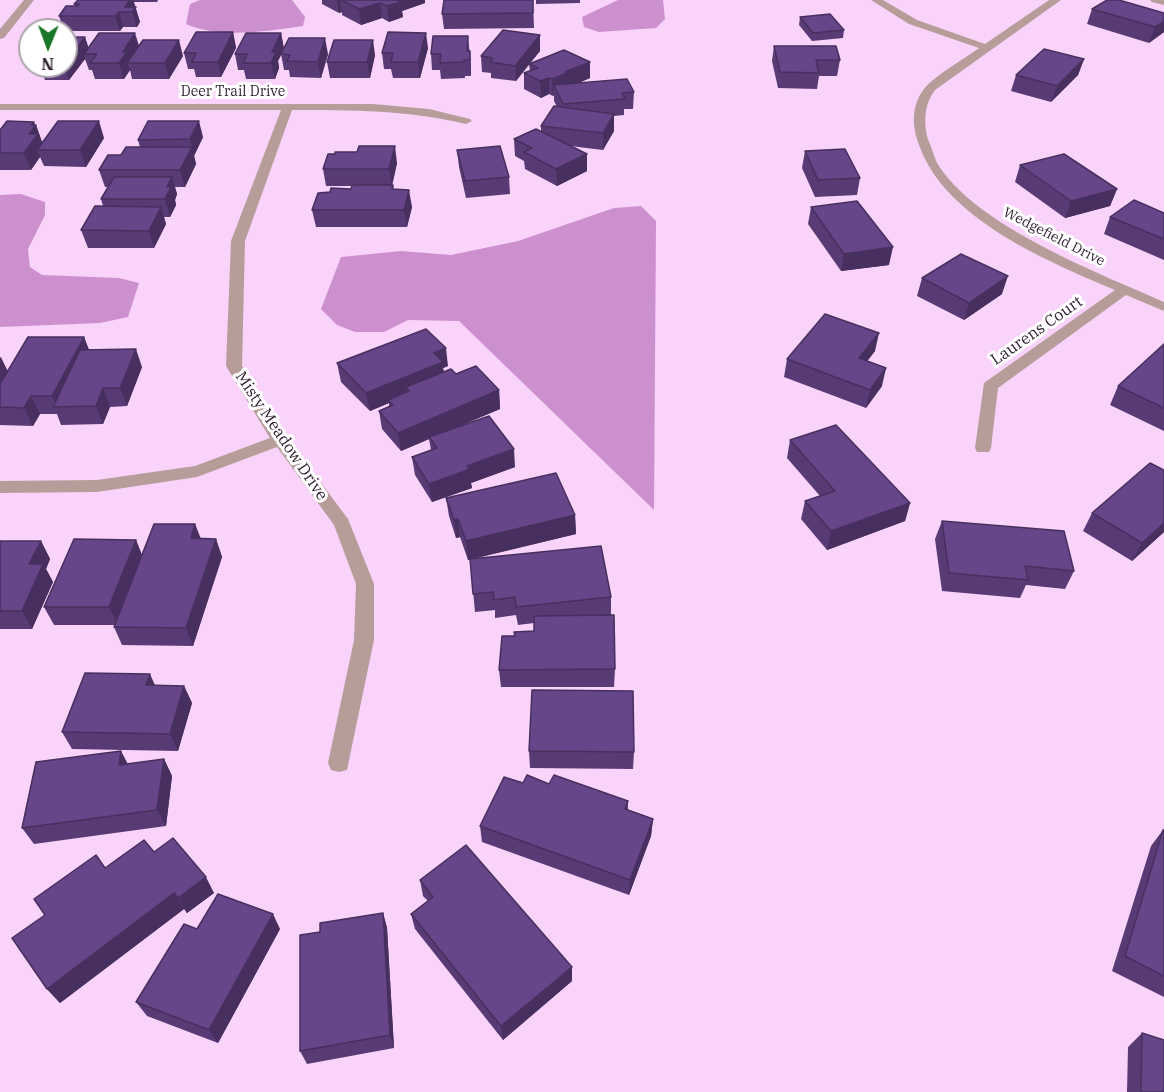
<!DOCTYPE html>
<style>
body{margin:0}
#map{position:relative;width:1164px;height:1092px;overflow:hidden;background:#f9d3fa;font-family:"IBM Plex Serif",serif}
canvas{display:block}
.north{position:absolute;left:18px;top:18px;width:60px;height:60px;box-sizing:border-box;background:#fff;border:2px solid #aba5ab;border-radius:50%;rotate:181deg;font-size:16px;font-weight:700;line-height:24px;text-align:center;color:#2d1f2d}
.north::after{content:'';display:block;margin:auto;width:21px;height:27px;background:#177727;clip-path:polygon(50% 0,100% 100%,50% 72%,0 100%)}
</style>
<div id="map">
<canvas width="1164" height="1092"></canvas>
<div class="north">N</div>
</div>
<script>
const g = document.querySelector('canvas').getContext('2d');
g.lineJoin = 'round';
function fillPath(path, color) { g.fillStyle = color; g.fill(path, 'evenodd'); }
function strokePath(path, color, width, dash) { g.strokeStyle = color; g.lineWidth = width; g.lineCap = dash ? 'butt' : 'round'; g.setLineDash(dash || []); g.stroke(path); }
function drawText(font, color, halo, rows, align = 'center') {
  g.font = font + ' "IBM Plex Serif",serif'; g.lineWidth = 6; g.setLineDash([]); g.textBaseline = 'middle'; g.strokeStyle = halo; g.fillStyle = color; for (const [text, x, y, turn = 0] of rows) {
    g.save(); g.translate(x, y); g.rotate((+turn || 0) * Math.PI / 180); g.textAlign = isNaN(turn) ? turn : align; if (halo) g.strokeText(text, 0, 0); g.fillText(text, 0, 0); g.restore();
  }
}
fillPath(new Path2D(`
 M200 0H292L305 17 303 26C269 31 218 39 186 24L190 4Z
 M618 0H663L665 19 656 28 599 32 584 27 582 17Z
 M21 194 45 202V215L28 249 30 267 42 275 119 278 139 283 128 317 100 323 0 327V195Z
 M641 206 656 221 654 510 459 321 408 320 384 332H355L337 325 321 309 341 257 401 251 451 255 518 241 614 208Z`), '#cd90cf');
fillPath(new Path2D(`
 M24 0H34L4 38 0 39V29Z
 M871 0H883L917 20 985 44 1049 0H1061L935 90C924 104 923 125 929 142 932 148 934 157 937 163 975 226 1099 273 1164 302V311L1126 295 998 388 991 448 989 452H977L975 448 984 383 1115 290C1047 261 945 219 919 145 912 126 911 106 924 89 934 76 964 59 979 48L909 24Z
 M1150 0H1164V5L1152 2Z
 M0 104H373L429 109 470 119 472 121 466 124C408 110 352 110 292 110L245 241 242 366 286 436 348 519 374 584V640L347 770 339 772 331 770 328 763 354 640 356 584 334 525 277 447 197 477 97 492 0 493V481L97 480 195 466 270 438 226 366 231 241 281 110H0Z`), '#b69d9a');
fillPath(new Path2D(`
 M78 0H158L157 2H134L140 22 137 27H123L120 31H66V30H64L59 16 75 6 74 4Z
 M322 0H425V3L402 11 403 17 389 22 382 18 361 25 342 15V12L339 13 322 4Z
 M533 0 534 28 444 29 442 14Z
 M536 0H580V3L536 4Z
 M1092 9 1164 13V32L1149 43 1087 24Z
 M800 17 844 30 843 38 812 41 799 25Z
 M233 32 236 48 221 77H196L194 69H188L184 53Z
 M281 33 284 49 278 61 279 68 275 79H246L244 70H238L235 54Z
 M540 35V51L530 63 590 62V78L578 83 634 92 633 109H624V115L614 116V131L603 150 570 146 587 171 557 186 525 169 524 161 515 156 514 139 541 132V126L557 107 554 101V95L553 96 549 94 541 98 524 89V73L530 71 529 64 516 81 491 78V73L482 72 481 56Z
 M468 36 471 66V76H465V78L441 79 440 70H432L431 54Z
 M85 37 88 48 139 46 183 56 169 79H132L130 70 124 79H95L92 70H89L85 59 69 80H45L40 66H66Z
 M774 46 840 60 837 76H819L817 89 778 88 772 61Z
 M428 48 420 78H393L391 69H384L382 53Z
 M281 54H328L321 78 290 77 289 70H284Z
 M375 55 370 78H330L327 62Z
 M1084 59 1078 75 1051 102 1011 91 1016 75Z
 M34 122 35 125H36L42 142V144L104 138 86 167 44 166 40 157 31 170H0V130Z
 M203 137 194 156 196 164 185 187H175L177 194 175 200 176 205 170 217H164L166 224 154 248H88L81 230 103 206 101 199 108 187H105L99 170 121 155 140 147 138 140Z
 M457 150 509 177 510 194 466 198 459 167Z
 M805 151 860 178 857 195 815 197 802 168Z
 M335 154 397 163 392 185H393L394 189 412 207 407 227H316L312 210 330 192 351 189V186H326L323 169Z
 M1020 165 1117 189 1110 206 1065 218 1015 182Z
 M811 207 889 265 841 271 808 224Z
 M1164 213V260L1104 234 1110 217Z
 M922 278 1002 294 964 320 917 296Z
 M84 337 89 350 142 367 127 406 110 407 103 424 61 425 57 414H40L33 426 0 425V357L8 371Z
 M1164 344V431L1110 405 1118 386Z
 M875 351 867 361 882 386 866 408 784 377 787 359Z
 M337 363 448 366 443 368 444 372 456 374 499 390 500 409 452 429 515 467 471 483 472 488 432 502 415 475 412 457 431 450 429 439 401 451 382 429 379 411 389 406V403L370 411 341 382Z
 M790 440 910 503 905 521 827 550 801 519 805 501 820 496 787 458Z
 M1164 470V532L1132 561 1083 531 1092 513Z
 M446 498 575 515 576 534 468 560 460 537 456 538 449 516Z
 M942 521 1074 571 1065 589 1026 585 1020 598 942 591 935 539Z
 M195 524 201 539H216L222 557 193 646 122 645 114 627V625H54L44 607 136 540 142 555Z
 M0 541H41L50 559 46 569 53 582 32 629H0Z
 M470 559 611 597V615L615 669 614 687H501L499 670 515 636 534 631V623L518 625 516 615 495 618V610L475 612Z
 M155 685 184 686 192 703 178 751 72 749 62 732Z
 M529 751 634 752 633 769 530 768Z
 M164 759 172 776 166 826 34 844 22 828 128 764Z
 M523 783 628 801V810L653 819 651 836 629 895 482 842 480 826Z
 M1163 830H1164V997L1112 971 1151 846Z
 M154 852 214 893 187 913 184 909 60 1003 47 989 45 915 105 868Z
 M420 880 572 967V981L503 1040 415 929 411 914 428 901 423 896Z
 M383 913 387 928 394 1048 307 1064 300 1051 320 932Z
 M280 929 218 1043 147 1016 136 1002Z
 M1142 1033 1164 1092H1127L1128 1047Z`), '#583b75');
fillPath(new Path2D(`
 M130 0H133L140 22 137 27 132 12 125 7Z
 M337 0H340L342 12 339 13Z
 M394 0H425V3L402 11 403 17 389 22 387 6Z
 M380 3 382 18 361 25 359 9Z
 M119 12 123 27 120 31 115 16Z
 M1164 21V32L1149 43 1155 27Z
 M233 32 236 48 221 77 218 62Z
 M135 33 140 49 127 63 130 70 124 79 119 63 123 52Z
 M281 33 284 49 278 61 279 68 275 79 271 63 272 52Z
 M426 33 428 48 420 78 418 62Z
 M540 35V51L516 81 515 66Z
 M85 37 90 52 84 54 85 59 69 80 65 66H66V61Z
 M325 38 328 54 321 78 318 62Z
 M179 40 183 56 169 79 165 63Z
 M373 40 375 55 370 78 367 62Z
 M470 51 471 66V76L470 60Z
 M1084 59 1078 75 1051 102 1057 86Z
 M590 62V78L567 88 554 85V95L553 96 552 79 565 72Z
 M549 78V94L541 98 540 81Z
 M614 114V131L603 150V133Z
 M99 121 104 138 86 167 80 150Z
 M199 121 203 137 194 156 190 139Z
 M34 122 35 126 36 125 42 142 41 143 44 150H37L40 157 31 170 24 153 31 125Z
 M395 146 397 163 392 186 389 169Z
 M192 147 196 164 185 187 180 170Z
 M587 154V171L557 186 556 169Z
 M172 177 177 194 175 200 176 205 170 217 165 199 167 187Z
 M1117 189 1110 206 1065 218 1071 201Z
 M409 190 412 207 407 227 404 210Z
 M161 207 166 224 154 248 149 231Z
 M893 247 889 265 841 271 844 254Z
 M1008 276 1002 294 964 320 969 303Z
 M879 333 875 351 855 377 859 358Z
 M84 337 91 355 57 407 52 396Z
 M446 348 448 366 443 368 445 380 409 391 406 387 407 396 388 400 389 403 370 411 366 393 434 353Z
 M136 349 142 367 127 406 120 388Z
 M1 357 9 375 0 391V358Z
 M886 368 882 386 866 408 870 390Z
 M103 388 110 407 103 424 96 406Z
 M499 390 500 409 401 451 398 433Z
 M31 396 40 414 33 426 24 408Z
 M514 449 515 467 471 483 472 488 432 502 429 484 467 466Z
 M910 503 905 521 827 550 831 531Z
 M575 515 576 534 468 560 466 541Z
 M458 519 460 537 456 538 454 520Z
 M1164 523V532L1132 561 1142 543Z
 M195 524 202 543 191 538Z
 M216 539 222 557 193 646 186 628Z
 M136 540 143 558 118 625 109 607Z
 M41 541 50 559 46 569 53 582 32 629 22 611 29 564Z
 M150 674 158 692 146 685Z
 M184 686 192 703 178 751 170 734Z
 M121 751 130 768 119 765Z
 M164 759 172 776 166 826 157 810Z
 M653 819 651 836 629 895 630 880Z
 M206 877 214 893 187 913 178 898Z
 M174 893 184 909 60 1003 47 989Z
 M383 913 387 928 394 1048 390 1035Z
 M273 914 280 929 218 1043 209 1030Z
 M572 967V981L503 1040 501 1026Z`), '#47305f');
const building = new Path2D(`
 M78 0H130L125 7H136L132 12H119L115 16H59L66 6H78L79 4H74Z
 M341 0H397L401 2 387 6 380 3 359 9Z
 M444 0H533V13L442 14Z
 M1107 0H1119L1164 13V21L1155 27 1092 9Z
 M830 14 844 30 813 33 800 17Z
 M503 30 540 35 515 66 490 62 493 58 481 56Z
 M196 32H233L218 62H192L196 53H184Z
 M388 32 426 33 418 62H391L393 53H382Z
 M99 33H135L123 52H127L119 63H90L97 54H84Z
 M246 33H281L272 52H276L271 63H243L247 54H235Z
 M433 36H468L467 51H470V60H464V62L440 63 441 54H431Z
 M66 37H85L66 61Z
 M289 38H325L318 62 287 61 290 55 281 54Z
 M143 40H179L165 63H127Z
 M334 40H373L367 62H327Z
 M774 46H836L840 60H816L819 73 780 72Z
 M1044 49 1084 59 1057 86 1016 75Z
 M564 50 590 62 565 72 567 73 552 79 549 78 540 81 524 73 538 68 529 64Z
 M627 79 634 92 622 93 625 99 563 104 554 85Z
 M554 106 614 114 603 133 541 126Z
 M7 121 34 122 31 125H36L29 134H38L24 153H0V130Z
 M58 121H99L80 150H37Z
 M148 121H199L190 139 138 140Z
 M536 129 587 154 556 169 524 152 532 148 514 139Z
 M359 146H395L389 169H323L328 154H335V152H357Z
 M500 146 509 177 465 181 457 150Z
 M126 147H192L180 170H99L108 155H121Z
 M845 149 860 178 818 180 805 151Z
 M1064 154 1117 189 1071 201 1020 165Z
 M114 177H172L167 187H171L165 199H101Z
 M352 185H393L392 189 409 190 404 210H312L318 193 330 192 331 188 351 189Z
 M1134 200 1164 213V239L1110 217Z
 M857 201 893 247 844 254 811 207Z
 M95 206 161 207 149 231 81 230Z
 M961 254 1008 276 969 303 922 278Z
 M825 314 879 333 859 358 886 368 870 390 787 359Z
 M426 329 446 348 434 353 443 362 366 393 337 363Z
 M28 337H84L52 396H31L24 408 0 407V384Z
 M1164 344V408L1118 386Z
 M136 349 120 388H103L96 406 53 407 80 350Z
 M476 366 499 390 398 433 379 411 393 405 388 400 409 391 406 387 451 369 456 374Z
 M489 416 514 449 467 466 470 469 429 484 412 457 437 448 429 437Z
 M836 425 910 503 831 531 805 501 835 491 790 440Z
 M1150 463 1164 470V523L1142 543 1092 513Z
 M556 473 575 515 466 541 458 519 454 520 446 498Z
 M942 521 1064 531 1074 571 1025 566 1028 580 949 573Z
 M154 524H195L191 538 216 539 186 628 114 627Z
 M74 539 136 540 109 607H44Z
 M0 541H41L29 564H43L22 611H0Z
 M601 546 611 597 516 607 515 597 494 600 493 592 473 594 470 559Z
 M614 615 615 669 499 670 502 636H515L514 632 534 631V616Z
 M85 673 150 674 146 685 184 686 170 734 62 732Z
 M532 690 633 691 634 752 529 751Z
 M121 751 119 765 164 759 157 810 22 828 36 762Z
 M527 775 549 784 554 775 628 801 625 809 653 819 630 880 480 826 504 777 523 783Z
 M1163 830H1164V976L1125 956Z
 M173 838 206 877 178 898 174 893 47 989 12 938 45 915 34 899 96 855 105 868 144 840 154 852Z
 M466 845 572 967 501 1026 411 914 433 897 420 880Z
 M218 894 273 914 209 1030 136 1002 184 924 197 929Z
 M383 913 390 1035 300 1051V935L320 932V923Z
 M1142 1033 1164 1040V1092H1141Z`);
fillPath(building, '#664588');
strokePath(building, '#47305f', 1.5);
drawText('14px', '#2d1f2d', '#fff', [
 ["Deer Trail Drive",233,92],
 ["Wedgefield Drive",1054,237,27]
]);
drawText('16px', '#2d1f2d', '#fff', [
 ["Laurens Court",1037,331,-35],
 ["Misty Meadow Drive",281,436,56]
]);
</script>
